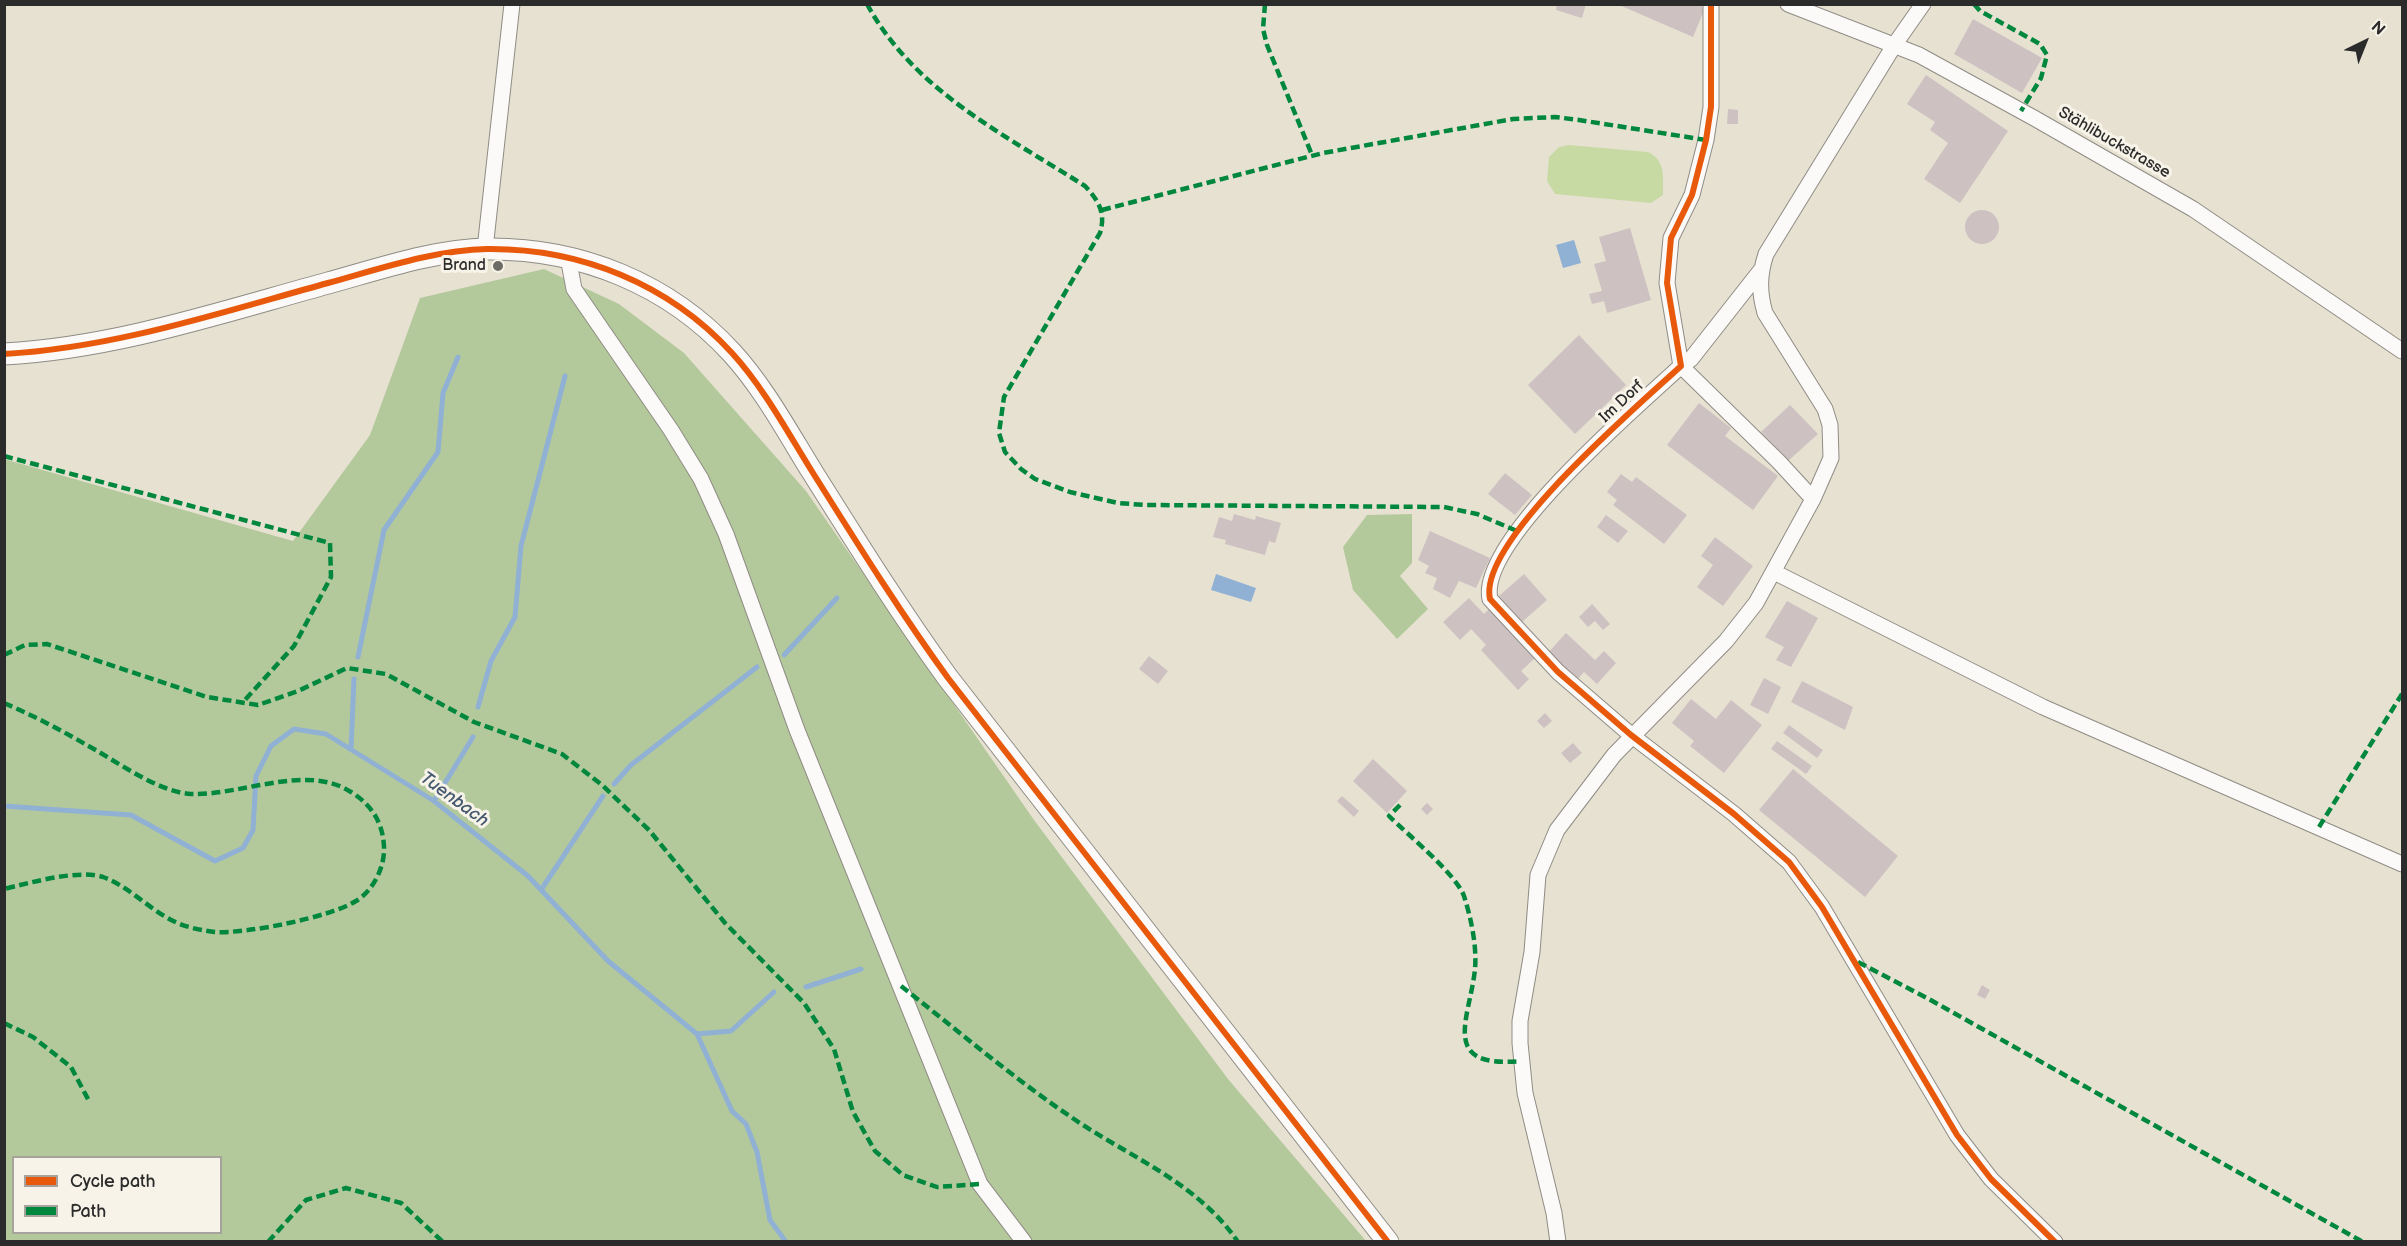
<!DOCTYPE html>
<meta charset="utf-8">
<style>
body{margin:0}
#map{position:relative;width:2407px;height:1246px;overflow:hidden;background:#e7e1d2;font-family:"Balsamiq Sans",sans-serif}
canvas{display:block}
.frame{position:absolute;inset:0;border:6px solid #2b2b2b;pointer-events:none}
.legend{position:absolute;left:12px;top:1156px;width:210px;height:78px;box-sizing:border-box;background:#f7f3e8;border:2px solid #a5a39c;margin:0;padding:8px 10px;list-style:none;font-size:18px;color:#2b2b2b}
.legend li{display:flex;align-items:center;gap:12px;height:30px}
.legend b{width:30px;border:2px solid #a5a39c}
.north{position:absolute;left:2335px;top:12px;width:60px;height:60px;-webkit-text-stroke:4px #f7f3e8;paint-order:stroke;rotate:43deg;font-size:16px;font-weight:700;line-height:24px;text-align:center;color:#2b2b2b}
.north::after{content:'';display:block;margin:auto;width:21px;height:27px;background:#2b2b2b;clip-path:polygon(50% 0,100% 100%,50% 72%,0 100%)}
</style>
<div id="map">
<canvas width="2407" height="1246"></canvas>
<div class="frame"></div>
<ul class="legend">
<li><b style="height:8px;background:#e8590c"></b>Cycle path</li>
<li><b style="height:8px;background:#00873e"></b>Path</li>
</ul>
<div class="north">N</div>
</div>
<script>
const g = document.querySelector('canvas').getContext('2d');
g.lineJoin = 'round';
function fillPath(path, color) { g.fillStyle = color; g.fill(path, 'evenodd'); }
function strokePath(path, color, width, dash) { g.strokeStyle = color; g.lineWidth = width; g.lineCap = dash ? 'butt' : 'round'; g.setLineDash(dash || []); g.stroke(path); }
function drawText(font, color, halo, rows, align = 'center') {
  g.font = font + ' "Balsamiq Sans",sans-serif'; g.lineWidth = 6; g.setLineDash([]); g.textBaseline = 'middle'; g.strokeStyle = halo; g.fillStyle = color; for (const [text, x, y, turn = 0] of rows) {
    g.save(); g.translate(x, y); g.rotate((+turn || 0) * Math.PI / 180); g.textAlign = isNaN(turn) ? turn : align; if (halo) g.strokeText(text, 0, 0); g.fillText(text, 0, 0); g.restore();
  }
}
fillPath(new Path2D(`
 M1569 145 1648 152C1666 160 1663 178 1663 195L1651 203 1555 194 1547 181 1549 157 1559 147Z`), '#c8daa4');
fillPath(new Path2D(`
 M544 269 619 304 684 353 806 491 1034 820 1228 1079 1366 1241H5L4 459 293 541 370 435 420 298ZM14 1158H220V1232H14Z
 M1412 514V563L1400 576 1428 609 1397 639 1353 590 1343 547 1367 515Z`), '#b4c99b');
fillPath(new Path2D(`
 M1574 240 1581 263 1563 268 1556 245Z
 M1216 574 1256 588 1251 602 1211 590Z`), '#90b1d4');
strokePath(new Path2D(`
 M784 655 837 598
 M358 657 384 530 438 452 443 393 458 357
 M478 707 491 661 515 617 521 546 565 376
 M351 749 354 679
 M614 784 631 765 757 667
 M434 801 473 737
 M4 806 131 815 215 861 243 848 253 830 256 776 271 746 294 729 326 734 434 801 528 876 608 961 697 1034 732 1111 746 1124 757 1152 770 1220 786 1242
 M541 890 603 796
 M806 987 861 969
 M697 1034 731 1031 774 992`), '#90b1d4', 5);
fillPath(new Path2D(`
 M1557 4H1586L1582 18 1556 10Z
 M1617 4H1696L1705 8 1693 37Z
 M1973 19 2042 58 2022 93 1954 54Z
 M1926 75 2008 131 1960 203 1924 179 1948 143 1930 130 1935 122 1907 104Z
 M1728 109 1738 110V124H1727Z
 M1965 227a17 17 0 1 1 34 0a17 17 0 1 1-34 0Z
 M1630 228 1651 300 1607 313 1604 301 1592 304 1589 294 1602 291 1594 264 1606 261 1599 237Z
 M1579 335 1626 385 1575 434 1528 385Z
 M1699 403 1731 428 1725 436 1778 476 1753 510 1667 445Z
 M1790 405 1818 434 1788 461 1761 432Z
 M1505 473 1532 495 1515 515 1488 494Z
 M1621 474 1632 482 1636 477 1687 515 1664 544 1613 505 1617 500 1607 492Z
 M1234 514 1255 520 1256 516 1281 523 1275 543 1269 541 1265 555 1225 544 1226 540 1213 537 1219 517 1232 521Z
 M1606 515 1628 531 1618 543 1597 527Z
 M1430 531 1490 558 1476 588 1459 581 1450 598 1433 589 1437 578 1425 573 1429 566 1418 560Z
 M1715 537 1753 566 1723 606 1697 587 1713 565 1701 556Z
 M1524 574 1547 600 1522 622 1499 596Z
 M1469 598 1484 614 1489 609 1535 658 1521 671 1529 679 1518 690 1481 650 1486 645 1471 629 1460 640 1443 622Z
 M1787 601 1818 618 1791 667 1776 660 1784 647 1765 637Z
 M1592 604 1610 624 1603 630 1595 621 1588 627 1579 617Z
 M1566 633 1595 660 1604 651 1616 663 1597 684 1584 672 1576 681 1547 654Z
 M1149 656 1168 671 1158 684 1139 669Z
 M1764 678 1781 687 1768 714 1750 705Z
 M1802 681 1853 707 1845 730 1791 702Z
 M1691 699 1716 719 1731 700 1762 725 1724 773 1690 746 1694 741 1672 723Z
 M1545 713 1552 721 1544 728 1537 721Z
 M1789 725 1823 750 1817 758 1783 733Z
 M1777 741 1812 766 1806 774 1771 749Z
 M1573 743 1582 753 1570 763 1561 753Z
 M1373 759 1407 791 1387 813 1353 781Z
 M1793 769 1898 856 1865 897 1759 810Z
 M1342 796 1359 811 1354 817 1337 801Z
 M1427 803 1433 809 1427 815 1421 809Z
 M1982 985 1990 990 1985 999 1977 995Z`), '#cec1c2');
const street = new Path2D(`
 M1711 4V107L1706 140 1692 195 1671 238 1667 283 1681 366C1639 405 1477 542 1490 599L1558 672 1631 735 1734 814 1789 862 1822 907 1957 1135 1991 1179 2055 1242
 M1788 4 1919 55 2034 118 2193 209 2402 351
 M485 249 512 4
 M568 257 574 289 671 430 701 479 726 534 797 730 980 1184 1024 1242
 M1761 270 1691 359 1681 366 1779 462 1813 499
 M1774 572 2043 707 2402 864
 M1558 1242 1554 1213 1525 1093 1520 1043V1021L1532 952 1538 875 1557 830 1614 755 1726 641 1756 603 1813 499 1831 458 1830 425 1825 409 1765 313C1759 292 1759 275 1766 254L1895 44 1923 4`);
const secondary = new Path2D(`
 M4 354C115 348 222 312 328 283 379 269 434 250 487 249 580 248 669 284 732 353 764 388 788 433 813 473 857 543 900 612 948 678L1388 1242`);
strokePath(street, '#8f8c84', 17);
strokePath(secondary, '#8f8c84', 23);
strokePath(street, '#fbfaf8', 15);
strokePath(secondary, '#fbfaf8', 21);
strokePath(new Path2D(`
 M867 4C914 91 1005 135 1085 186 1099 201 1106 213 1100 233L1004 397 999 433 1005 452 1021 469 1035 479 1070 492 1118 503 1145 505 1444 507 1477 514 1517 531
 M1265 4 1263 29 1267 45 1312 155
 M1974 4 1980 11 2040 44 2047 55 2041 78 2021 111
 M1102 210 1323 153 1513 119 1555 117 1579 120 1706 140
 M4 456 330 543 331 577 294 646 244 701
 M4 655 25 645 47 644 207 697 258 705 298 691 347 668 386 674 474 722 562 754 602 785 649 830 725 923 804 1003 834 1049 853 1112 875 1151 903 1175 937 1187 980 1184
 M4 703C32 715 59 729 85 744 115 760 157 792 191 794 240 796 307 763 351 792 372 805 383 823 384 847 385 867 373 891 356 901 331 917 246 934 215 932 205 931 190 928 180 924 152 913 131 887 103 877 78 869 29 883 4 889
 M1400 805 1389 816C1407 834 1456 874 1464 896 1471 918 1477 946 1475 969 1470 1018 1438 1069 1521 1061
 M2319 827 2402 694
 M1858 962 1927 998 2363 1242
 M901 986C957 1030 1012 1077 1071 1117 1129 1157 1197 1182 1238 1242
 M4 1023 33 1037 71 1067 89 1101
 M268 1242 306 1200 346 1188 401 1203 443 1242`), '#00873e', 4.5, [9, 4.5]);
strokePath(new Path2D(`
 M1711 4V107L1706 140 1692 195 1671 238 1667 283 1681 366C1639 405 1477 542 1490 599L1558 672 1631 735 1734 814 1789 862 1822 907 1957 1135 1991 1179 2055 1242
 M4 354C115 348 222 312 328 283 379 269 434 250 487 249 580 248 669 284 732 353 764 388 788 433 813 473 857 543 900 612 948 678L1388 1242`), '#e8590c', 6);
for (const [x, y, r, color] of [
 [498,266,6,"#6d6b65"]
]) { const dot = new Path2D(); dot.arc(x, y, r, 0, 2 * Math.PI); g.fillStyle = color; g.fill(dot); strokePath(dot, '#f7f3e8', 2); }
drawText('16px', '#2b2b2b', '#f7f3e8', [
 ["Stählibuckstrasse",2114,143,30],
 ["Im Dorf",1622,402,-43]
]);
drawText('16px', '#2b2b2b', '#f7f3e8', [
 ["Brand",486,266]
], 'right');
drawText('italic 18px', '#44586f', '#f7f3e8', [
 ["Tuenbach",454,800,36]
]);
</script>
